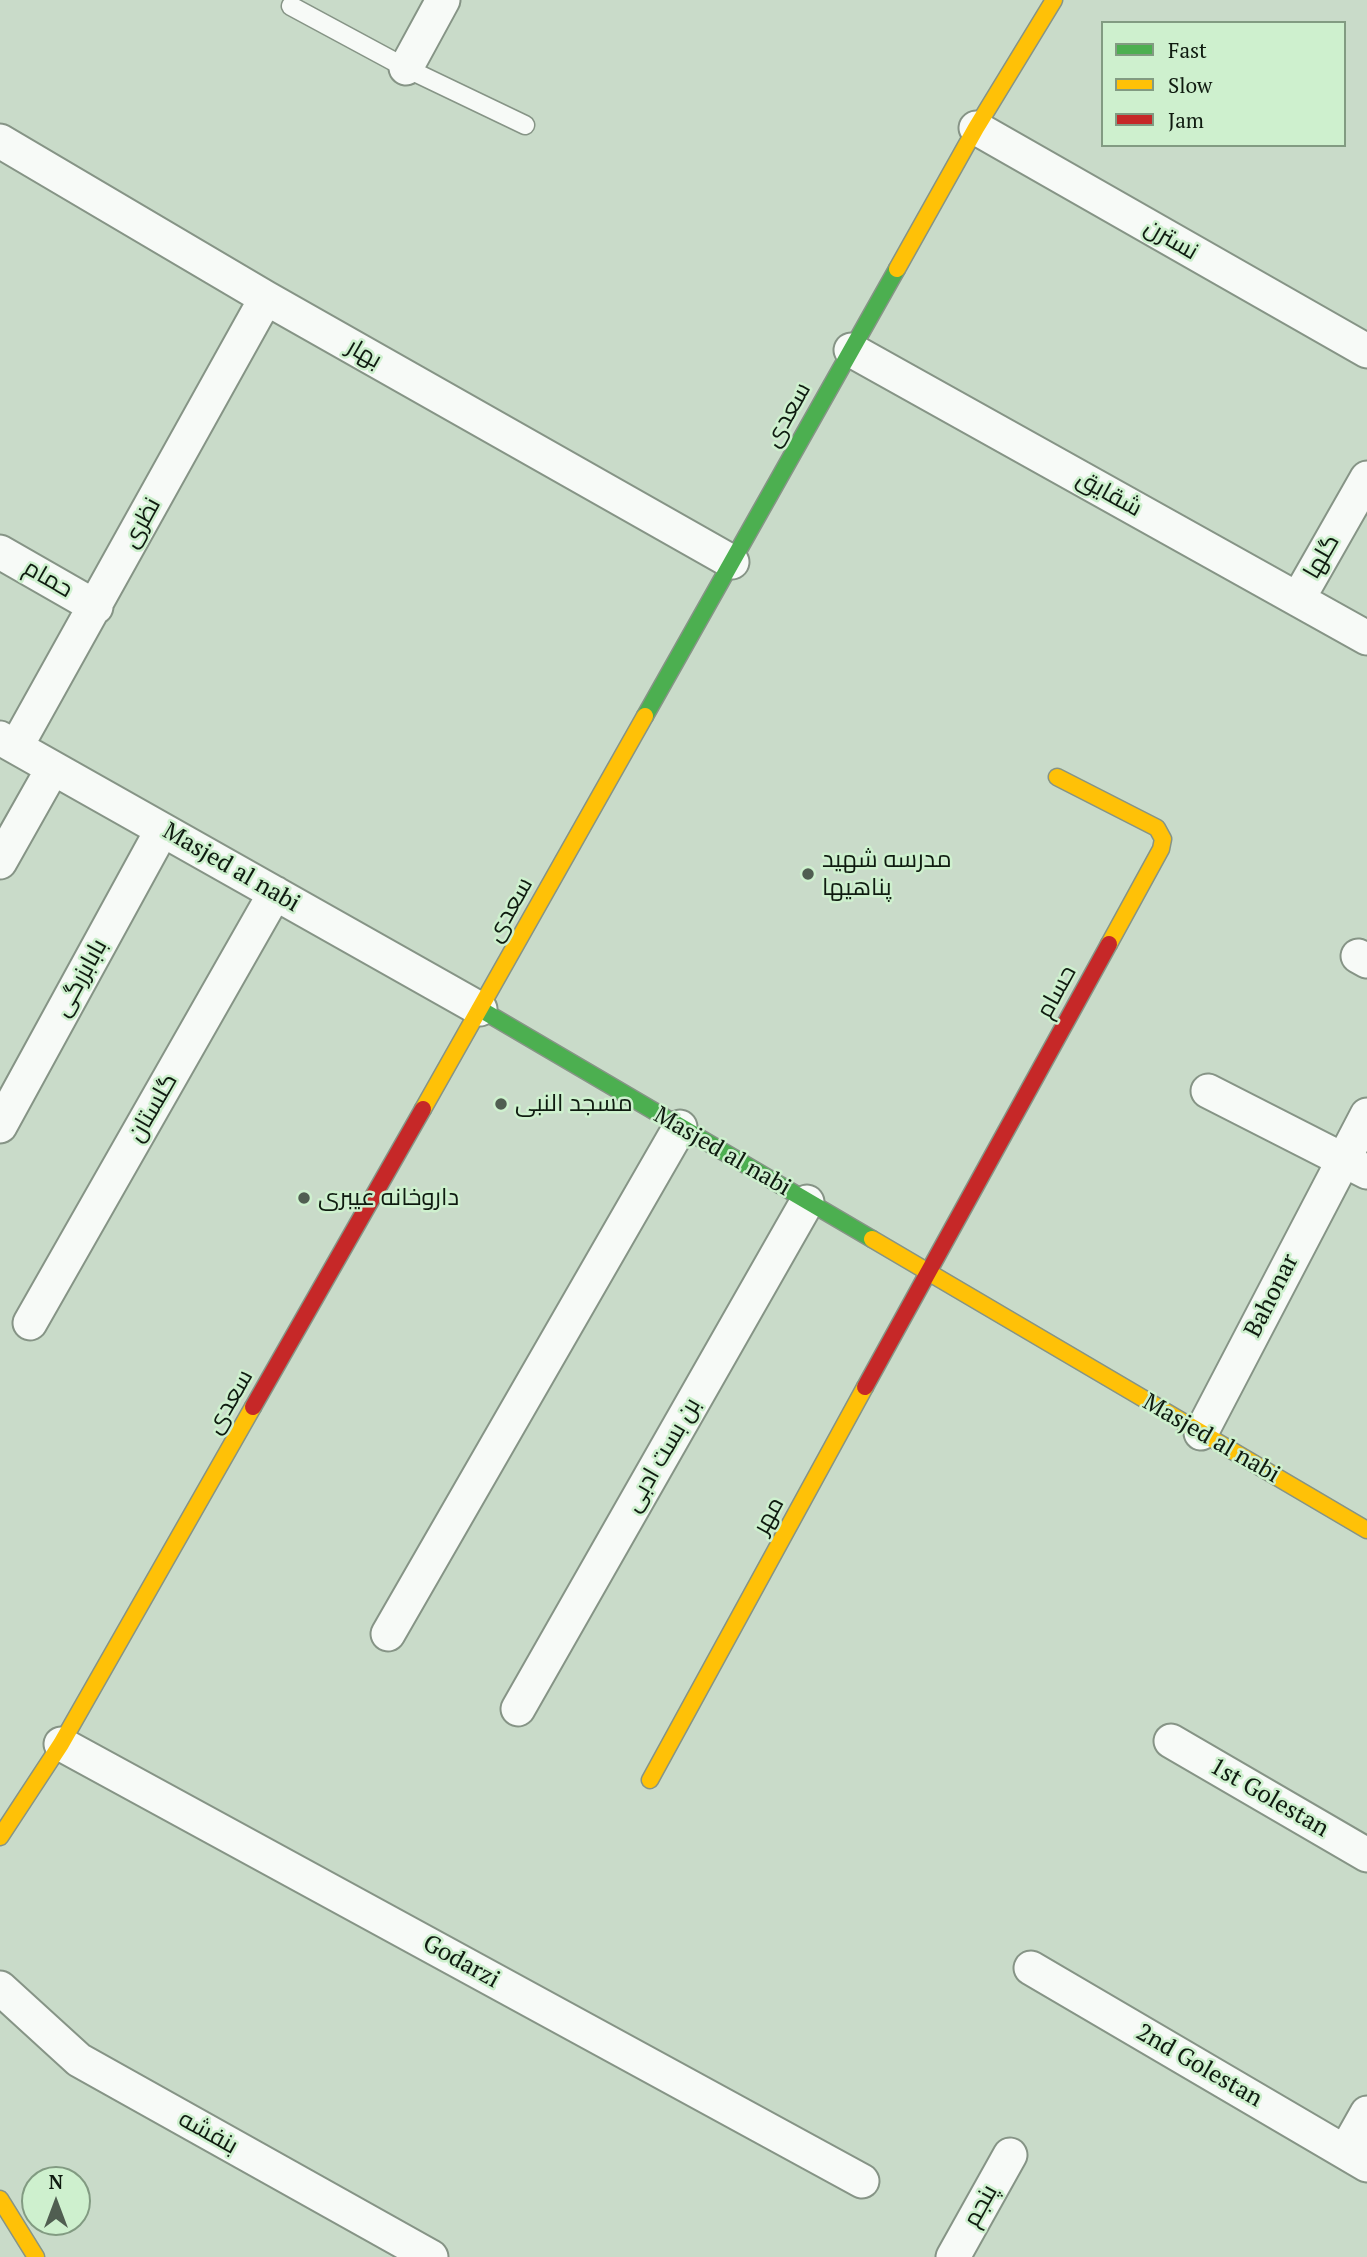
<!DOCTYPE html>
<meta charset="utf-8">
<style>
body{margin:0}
#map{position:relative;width:1367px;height:2257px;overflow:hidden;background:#c9dbc9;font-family:"PT Serif",serif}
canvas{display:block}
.legend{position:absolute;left:1101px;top:21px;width:245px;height:126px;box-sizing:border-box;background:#cef0ce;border:2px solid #829b82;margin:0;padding:9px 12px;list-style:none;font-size:21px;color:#0f1b10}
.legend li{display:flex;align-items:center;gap:14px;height:35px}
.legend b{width:35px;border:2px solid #829b82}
.north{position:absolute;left:21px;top:2166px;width:70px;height:70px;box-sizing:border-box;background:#cef0ce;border:2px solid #829b82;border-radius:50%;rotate:0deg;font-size:19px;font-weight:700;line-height:28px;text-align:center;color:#0f1b10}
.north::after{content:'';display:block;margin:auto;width:24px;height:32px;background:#505e51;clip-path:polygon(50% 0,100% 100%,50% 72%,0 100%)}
</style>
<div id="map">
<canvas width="1367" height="2257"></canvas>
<ul class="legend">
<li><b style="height:9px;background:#4caf50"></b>Fast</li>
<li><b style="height:9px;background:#ffc107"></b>Slow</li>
<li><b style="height:9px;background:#c62828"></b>Jam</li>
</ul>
<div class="north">N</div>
</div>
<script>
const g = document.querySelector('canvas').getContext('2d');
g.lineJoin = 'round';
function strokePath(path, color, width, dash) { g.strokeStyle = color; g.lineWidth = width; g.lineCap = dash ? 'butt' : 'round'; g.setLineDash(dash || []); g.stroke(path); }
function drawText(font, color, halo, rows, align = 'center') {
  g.font = font + ' "PT Serif",Cairo,serif'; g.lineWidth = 5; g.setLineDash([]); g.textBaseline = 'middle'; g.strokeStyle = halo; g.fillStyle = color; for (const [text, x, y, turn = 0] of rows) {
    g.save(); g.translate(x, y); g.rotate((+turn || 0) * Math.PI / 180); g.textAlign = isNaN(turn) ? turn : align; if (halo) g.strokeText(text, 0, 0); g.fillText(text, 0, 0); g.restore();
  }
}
const lane = new Path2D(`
 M291 6 406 68 525 125`);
const street = new Path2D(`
 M406 68 443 0
 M976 128 1367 351
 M0 141 266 298 732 562
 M851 350 1367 638
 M0 552 96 607
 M1298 599 1367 478
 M0 738 480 1009
 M16 747 266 298
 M0 862 53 768
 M1358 956 1367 961
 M1208 1091 1367 1172
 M0 1126 162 830
 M30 1323 275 893
 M1201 1433 1367 1115
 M388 1634 680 1127
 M518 1709 807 1202
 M1171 1741 1367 1855
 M61 1744 862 2181
 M1031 1968 1367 2165
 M0 1988 79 2060 431 2257
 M1345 2152 1367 2113
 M953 2257 1010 2155`);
const fast = new Path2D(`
 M645 716 897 269
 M480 1009 872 1239`);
const slow = new Path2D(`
 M897 269 976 128 1054 0
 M1057 777 1157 828 1163 839 1161 849 1109 944
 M423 1109 645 716
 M872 1239 1367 1530
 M650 1780 865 1387
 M0 1837 61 1744 253 1407
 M0 2199 36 2257`);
const jam = new Path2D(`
 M865 1387 1109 944
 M253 1407 423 1109`);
strokePath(lane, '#869486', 21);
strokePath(street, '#869486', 37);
strokePath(fast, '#869486', 19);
strokePath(slow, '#869486', 19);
strokePath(jam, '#869486', 19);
strokePath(lane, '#f7faf7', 18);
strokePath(street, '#f7faf7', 33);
strokePath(fast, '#4caf50', 16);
strokePath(slow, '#ffc107', 16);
strokePath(jam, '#c62828', 16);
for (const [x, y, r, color] of [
 [808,874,7,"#505e51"],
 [501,1104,7,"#505e51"],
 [304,1198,7,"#505e51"]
]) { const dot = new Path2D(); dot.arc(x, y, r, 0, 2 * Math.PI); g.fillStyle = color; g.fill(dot); strokePath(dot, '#cef0ce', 2.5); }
drawText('24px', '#0f1b10', '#cef0ce', [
 ["نسترن",1171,240,30],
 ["بهار",364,354,30],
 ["سعدی",788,415,-61],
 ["شقایق",1109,494,29],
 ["نظری",142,523,-61],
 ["گلها",1322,557,-60],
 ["حمام",48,579,30],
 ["Masjed al nabi",231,868,30],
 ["سعدی",510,910,-61],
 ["بابابزرگی",81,978,-61],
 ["حسام",1057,992,-61],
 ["گلستان",153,1108,-60],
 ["Masjed al nabi",722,1152,30],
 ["Bahonar",1272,1296,-63],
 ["سعدی",230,1402,-60],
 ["Masjed al nabi",1211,1439,30],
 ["بن بست ادبی",663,1455,-60],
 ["مهر",769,1516,-61],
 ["1st Golestan",1269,1798,30],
 ["Godarzi",461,1962,29],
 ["2nd Golestan",1199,2066,30],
 ["بنفشه",208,2133,29],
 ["پنجم",981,2206,-61]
]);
drawText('24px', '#0f1b10', '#cef0ce', [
 ["مدرسه شهید",822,860],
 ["پناهیها",822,888],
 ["مسجد النبی",515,1104],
 ["داروخانه عیبری",318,1198]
], 'left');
</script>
